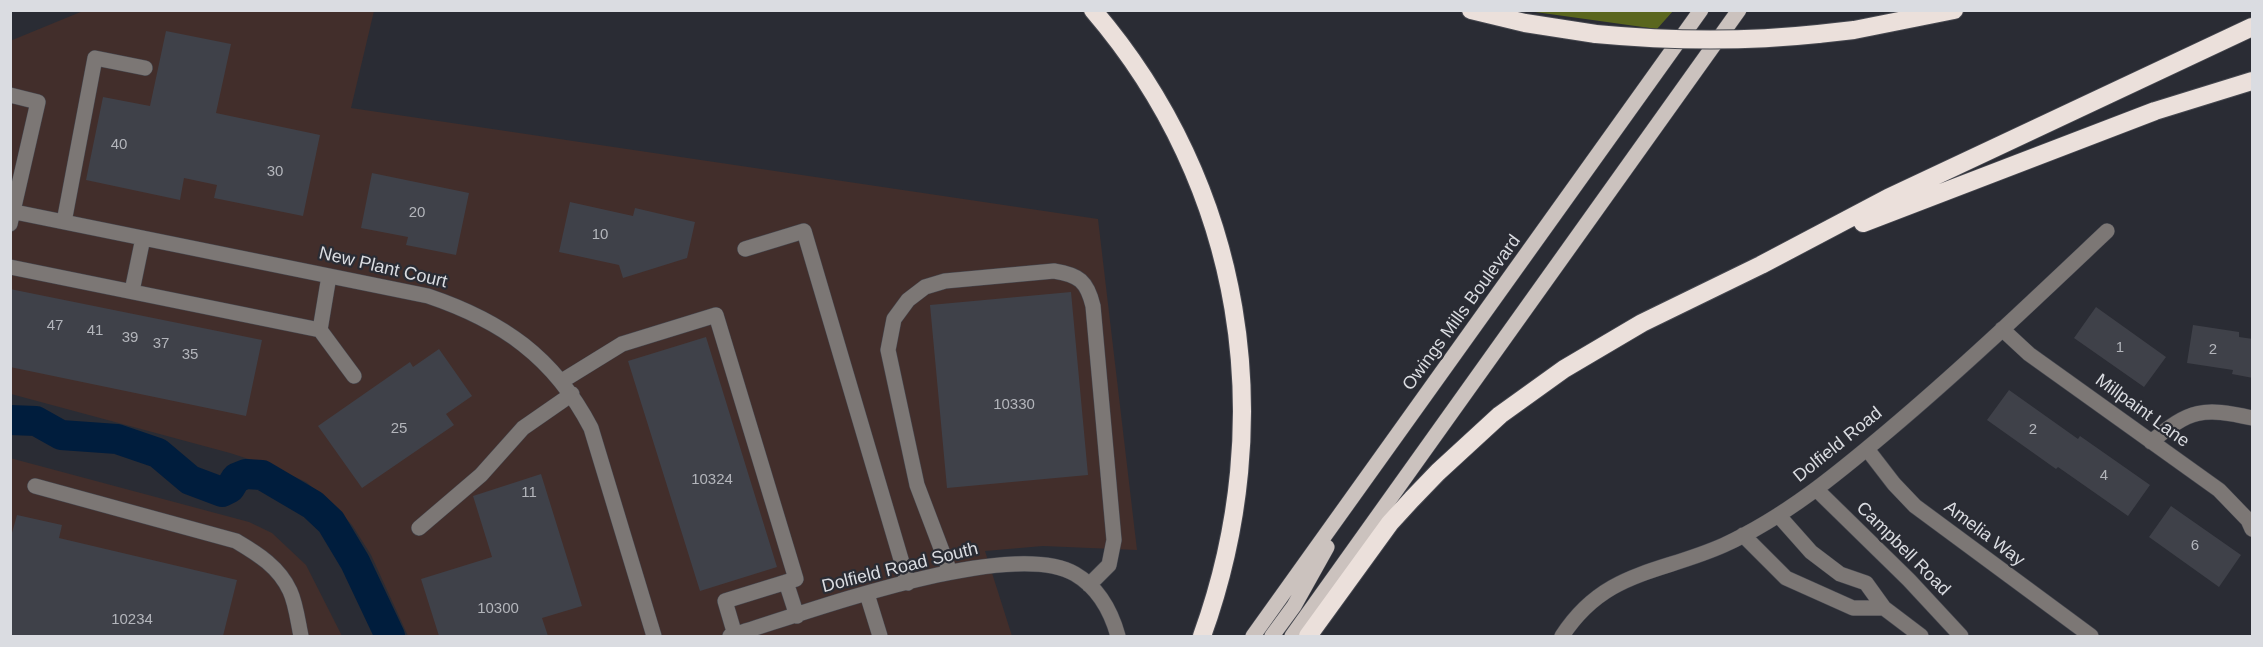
<!DOCTYPE html>
<style>
body{margin:0}
#map{position:relative;width:2263px;height:647px;overflow:hidden;background:#2a2c34;font-family:Helvetica,sans-serif}
canvas{display:block}
.frame{position:absolute;inset:0;border:12px solid #dadce1;pointer-events:none}
</style>
<div id="map">
<canvas width="2263" height="647"></canvas>
<div class="frame"></div>
</div>
<script>
const g = document.querySelector('canvas').getContext('2d');
g.lineJoin = 'round';
function fillPath(path, color) { g.fillStyle = color; g.fill(path, 'evenodd'); }
function strokePath(path, color, width, dash) { g.strokeStyle = color; g.lineWidth = width; g.lineCap = dash ? 'butt' : 'round'; g.setLineDash(dash || []); g.stroke(path); }
function drawText(font, color, halo, rows, align = 'center') {
  g.font = font + ' Helvetica,sans-serif'; g.lineWidth = 4.5; g.setLineDash([]); g.textBaseline = 'middle'; g.strokeStyle = halo; g.fillStyle = color; for (const [text, x, y, turn = 0] of rows) {
    g.save(); g.translate(x, y); g.rotate((+turn || 0) * Math.PI / 180); g.textAlign = isNaN(turn) ? turn : align; if (halo) g.strokeText(text, 0, 0); g.fillText(text, 0, 0); g.restore();
  }
}
fillPath(new Path2D(`
 M83 11H374L351 108 1098 219 1137 550 1043 546 985 551 1012 636H408L371 555 352 525 333 505 306 482 273 467 230 453 11 394 10 41Z
 M10 458 249 522 272 533 306 565 342 636H11Z`), '#422e2b');
fillPath(new Path2D(`
 M1528 11H1673L1657 29Z`), '#5a661e');
strokePath(new Path2D(`
 M10 420 36 421 61 435 117 439 158 453 190 480 222 492 230 488 236 478 246 474 262 475 313 505 331 522 355 562 390 636`), '#001d3d', 30);
fillPath(new Path2D(`
 M166 31 231 44 216 113 320 135 303 216 214 198 217 185 184 178 180 200 86 180 103 97 150 106Z
 M372 173 469 193 456 255 406 245 408 237 361 228Z
 M570 202 633 216 635 208 695 222 687 258 623 278 619 265 559 252Z
 M10 289 262 340 246 416 10 367Z
 M1071 292 1088 475 947 488 930 305Z
 M2096 307 2166 357 2144 387 2074 338Z
 M2193 325 2239 332V337L2253 339V378L2232 374 2233 370 2187 363Z
 M706 337 777 567 700 591 628 361Z
 M439 349 472 396 446 414 454 425 362 488 318 426 410 362 413 367Z
 M2009 390 2078 439 2080 436 2150 485 2128 516 2058 467 2056 469 1987 420Z
 M541 474 582 606 542 618 548 636H439L421 579 492 557 473 496Z
 M2171 506 2241 555 2219 587 2149 537Z
 M17 515 62 525 59 538 237 580 223 636H10V540Z`), '#3f4149');
const minor = new Path2D(`
 M10 95 38 102 10 224
 M10 211 428 296C502 321 554 357 591 428L654 636
 M64 222 95 58 145 68
 M745 249 804 231 908 583
 M10 267 320 330
 M329 276 320 330 354 376
 M132 291 143 238
 M2002 329 2029 354 2219 490 2248 520 2252 529
 M562 381 622 344 716 315 796 579 725 601 735 635
 M2151 442C2190 409 2203 407 2252 418
 M1867 449 1894 484 1915 506 2091 636
 M35 486 236 541C258 554 279 567 290 591 296 604 298 622 301 636
 M1816 489 1909 580 1961 636
 M1779 516 1811 552 1840 574 1866 583 1884 608 1921 636
 M419 528 481 475 523 428 572 394
 M1743 535 1786 578 1853 608H1884
 M950 572 917 485 888 350 894 319 908 300 925 287 945 281 1054 271C1079 275 1087 281 1093 306L1114 540 1109 565 1089 585
 M786 582 797 616
 M867 594 880 636
 M730 636C803 614 1010 536 1075 574 1099 588 1111 611 1118 636
 M1562 636C1605 570 1659 574 1724 545 1785 517 1837 474 1888 431 1964 367 2035 299 2107 231`);
const major = new Path2D(`
 M1253 636 1701 10
 M1272 636 1294 606 1327 547
 M1292 636 1739 10`);
const highway = new Path2D(`
 M1093 10C1244 186 1280 420 1202 636
 M1471 10 1525 23 1596 34
 M1818 34 1854 30 1954 10
 M1863 223 2155 111 2252 81
 M1308 636 1390 523 1412 499 1438 472 1500 415 1564 369 1642 323 1761 265 1888 198 2252 27`);
strokePath(minor, '#464850', 16);
strokePath(major, '#464850', 16);
strokePath(highway, '#464850', 20);
strokePath(minor, '#7c7775', 15);
strokePath(major, '#cbc2be', 15);
strokePath(highway, '#ebe0db', 18);
const highwayBridge = new Path2D(`
 M1596 34C1670 41 1743 42 1818 34`);
strokePath(highwayBridge, '#464850', 20, []);
strokePath(highwayBridge, '#ebe0db', 18);
drawText('15px', '#b3b5bb', null, [
 ["40",119,145],
 ["30",275,172],
 ["20",417,213],
 ["10",600,235],
 ["47",55,326],
 ["41",95,331],
 ["39",130,338],
 ["37",161,344],
 ["1",2120,348],
 ["2",2213,350],
 ["35",190,355],
 ["10330",1014,405],
 ["25",399,429],
 ["2",2033,430],
 ["4",2104,476],
 ["10324",712,480],
 ["11",529,493],
 ["6",2195,546],
 ["10300",498,609],
 ["10234",132,620]
]);
drawText('18px', '#dadce1', '#2a2c34', [
 ["New Plant Court",383,268,13],
 ["Owings Mills Boulevard",1462,313,-54],
 ["Millpaint Lane",2142,411,36],
 ["Dolfield Road",1838,445,-39],
 ["Amelia Way",1984,534,37],
 ["Campbell Road",1903,549,45],
 ["Dolfield Road South",900,568,-14]
]);
</script>
